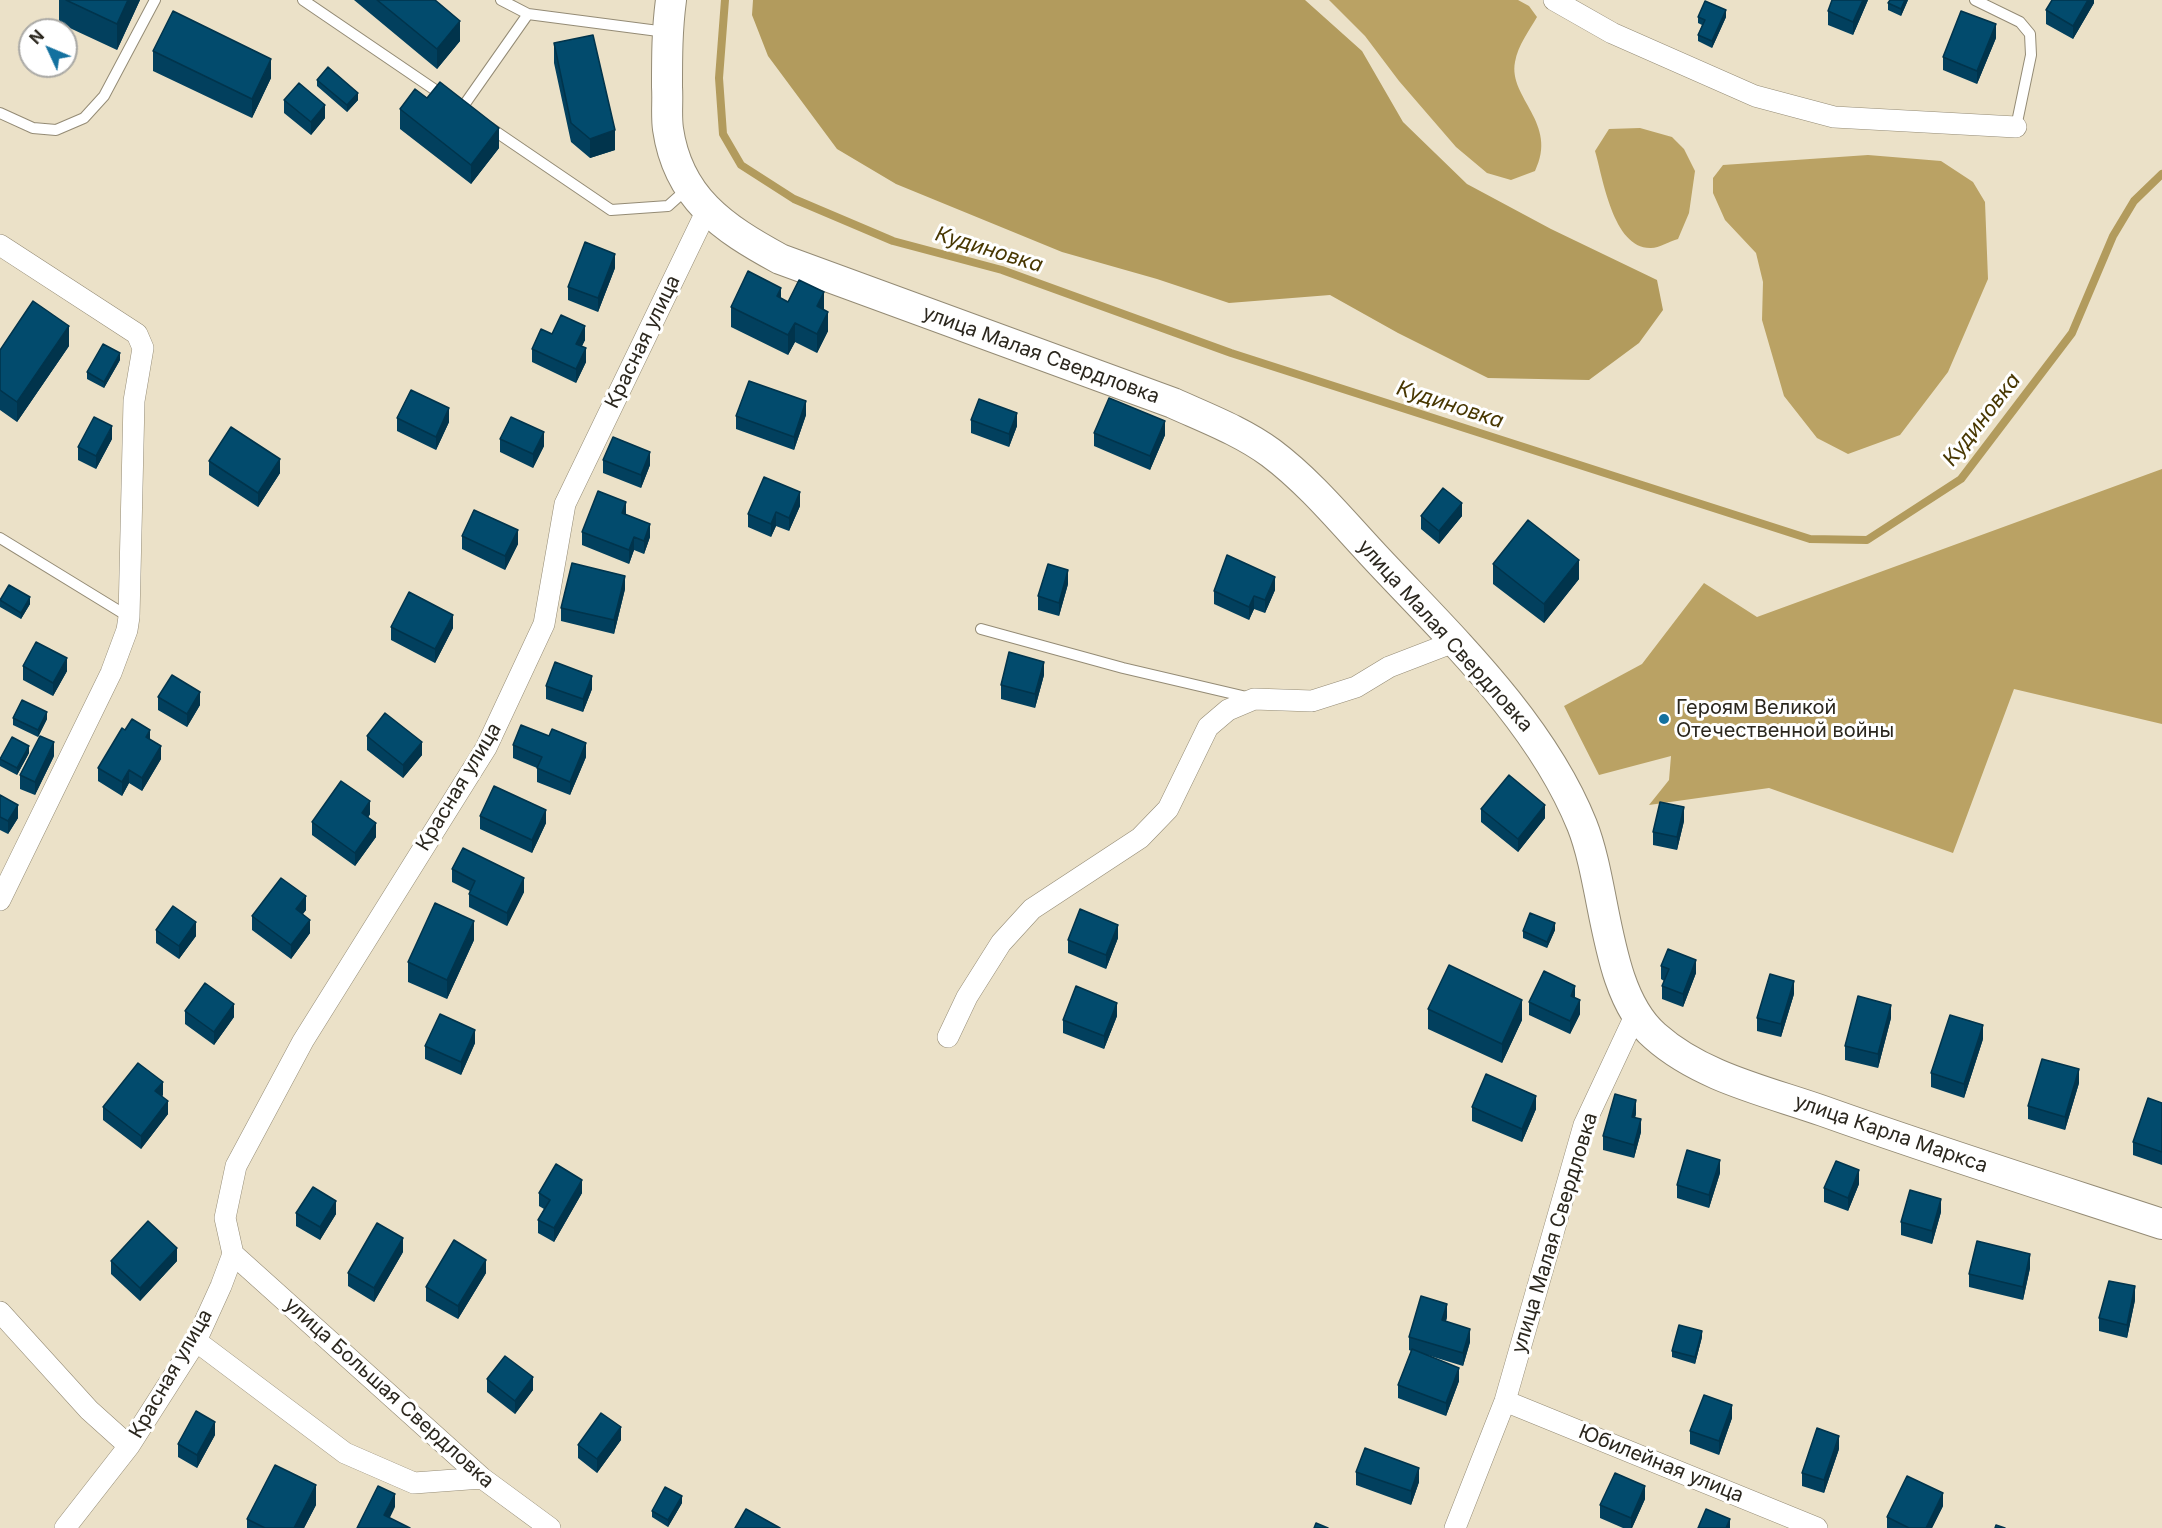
<!DOCTYPE html>
<meta charset="utf-8">
<style>
body{margin:0}
#map{position:relative;width:2162px;height:1528px;overflow:hidden;background:#ebe1c8;font-family:Inter,sans-serif}
canvas{display:block}
.north{position:absolute;left:18px;top:18px;width:60px;height:60px;box-sizing:border-box;background:#fff;border:2px solid #aaa9a5;border-radius:50%;rotate:314deg;font-size:16px;font-weight:700;line-height:24px;text-align:center;color:#2b271e}
.north::after{content:'';display:block;margin:auto;width:21px;height:27px;background:#13719f;clip-path:polygon(50% 0,100% 100%,50% 72%,0 100%)}
</style>
<div id="map">
<canvas width="2162" height="1528"></canvas>
<div class="north">N</div>
</div>
<script>
const g = document.querySelector('canvas').getContext('2d');
g.lineJoin = 'round';
function fillPath(path, color) { g.fillStyle = color; g.fill(path, 'evenodd'); }
function strokePath(path, color, width, dash) { g.strokeStyle = color; g.lineWidth = width; g.lineCap = dash ? 'butt' : 'round'; g.setLineDash(dash || []); g.stroke(path); }
function drawText(font, color, halo, rows, align = 'center') {
  g.font = font + ' Inter,sans-serif'; g.lineWidth = 6; g.setLineDash([]); g.textBaseline = 'middle'; g.strokeStyle = halo; g.fillStyle = color; for (const [text, x, y, turn = 0] of rows) {
    g.save(); g.translate(x, y); g.rotate((+turn || 0) * Math.PI / 180); g.textAlign = isNaN(turn) ? turn : align; if (halo) g.strokeText(text, 0, 0); g.fillText(text, 0, 0); g.restore();
  }
}
fillPath(new Path2D(`
 M1329 0H1518L1529 6 1537 17C1529 31 1518 45 1515 62 1508 98 1559 123 1535 171L1511 180 1487 173 1456 147 1399 81 1365 36Z
 M1640 128 1672 137 1684 149 1695 171 1689 213 1678 239C1670 241 1659 248 1651 248 1613 249 1603 178 1595 151L1609 129Z
 M1868 155 1941 161 1973 182 1985 202 1988 279 1948 372 1900 435 1848 454 1817 438 1784 396 1762 320 1763 282 1756 253 1725 220 1713 193V178L1723 165Z
 M2162 469V724L2014 689 1953 853 1769 788 1649 805 1669 780 1671 756 1599 775 1564 706 1642 664 1704 583 1757 617Z`), '#baa264');
fillPath(new Path2D(`
 M753 0H1305L1362 51 1403 122 1467 184 1551 229 1657 280 1663 310 1639 343 1589 380 1488 378 1398 333 1330 295 1229 303 1157 279 1062 252 896 184 837 149 768 56 752 15Z`), '#b29b5d');
strokePath(new Path2D(`
 M725 0 719 78 723 134 741 165 794 199 893 241 1002 270 1231 353 1810 539 1867 540 1961 479 2072 333 2113 236 2134 201 2162 174`), '#b29b5d', 8);
const service = new Path2D(`
 M303 0 444 96
 M501 0 528 14 666 32
 M1975 0 2020 22 2030 34 2031 55 2016 127
 M462 108 528 14
 M0 113 33 128 56 130 84 118 104 96 155 0
 M489 127 611 210 668 206 687 189
 M0 538 129 617
 M981 629 1123 668 1251 698`);
const minor = new Path2D(`
 M1554 0 1612 33 1755 96 1834 117 2016 127
 M0 245 137 334 143 348 134 401 129 617 127 630 111 673 0 900
 M948 1037 967 997 1001 943 1032 909 1140 838 1168 809 1208 727 1228 710 1254 699 1312 701 1356 687 1389 667 1454 642
 M233 1254 482 1478 550 1528
 M0 1312 89 1410 129 1446
 M196 1341 345 1453 414 1483 482 1478
 M1505 1401 1817 1528
 M65 1528 129 1446 196 1341 221 1286 233 1254 225 1218 236 1166 303 1041 486 748 544 624 565 504 707 210
 M1455 1528 1505 1401 1584 1125 1635 1016`);
const secondary = new Path2D(`
 M671 0C667 30 667 57 667 87 668 101 666 115 668 129 678 198 723 228 780 259L1173 403C1206 418 1241 431 1271 453 1311 483 1344 524 1378 560 1452 639 1541 723 1582 825 1607 888 1604 992 1655 1036 1701 1077 1766 1091 1823 1111 1935 1151 2049 1187 2162 1224`);
strokePath(service, '#948b75', 12);
strokePath(minor, '#948b75', 22);
strokePath(secondary, '#948b75', 32);
strokePath(service, '#fff', 10);
strokePath(minor, '#fff', 21);
strokePath(secondary, '#fff', 30);
fillPath(new Path2D(`
 M59 0H140L117 50 59 23Z
 M354 0H435L460 41 437 69Z
 M1868 0 1853 35 1828 25V11Z
 M1908 0 1901 16 1888 10V3Z
 M2094 0V3L2073 39 2046 24V10Z
 M1698 17H1726L1712 48 1698 41V35L1702 25 1698 23Z
 M1996 38 1977 84 1943 70V57Z
 M554 43 615 150 590 158 571 142 554 63Z
 M153 51 271 78 252 118 153 71Z
 M317 80 358 100 347 112 317 86Z
 M427 98 499 148 471 184 400 129V109Z
 M284 100 325 118 311 135 284 113Z
 M615 268 598 312 568 300V287Z
 M781 298 788 302 824 310 828 331 817 353 795 342 788 355 731 327V307Z
 M552 334 585 340 582 346 586 362 576 383 532 362V349Z
 M69 346 17 422 0 410V350Z
 M120 360 104 388 87 379V372Z
 M806 415 794 450 736 429V416Z
 M397 418 449 422 436 450 397 431Z
 M971 420 1017 426 1009 447 971 433Z
 M1094 433 1165 435 1150 470 1094 446Z
 M112 439 96 469 78 460V447Z
 M500 439 544 446 533 468 500 452Z
 M603 460 650 465 641 488 603 473Z
 M209 461 280 473 258 507 209 475Z
 M800 506 789 531 776 526 771 537 748 527V514Z
 M626 515 650 537 644 554 634 550 629 564 582 545V532Z
 M1421 516H1462L1439 544 1421 529Z
 M462 536 518 544 505 570 462 549Z
 M1493 564 1579 579 1544 623 1493 584Z
 M1068 584 1059 616 1038 610V596Z
 M625 589 614 634 561 621V608Z
 M1275 590 1265 613 1254 609 1249 620 1214 604V591Z
 M0 600 30 604 21 619 0 607Z
 M391 627 453 628 435 663 391 640Z
 M23 666 67 671 53 696 23 680Z
 M1044 675 1035 708 1001 699V685Z
 M546 686 592 689 583 712 546 699Z
 M158 697 200 705 187 727 158 710Z
 M13 718 47 719 38 737 13 725Z
 M125 730 150 739 161 759 142 791 129 783 122 796 98 781V768Z
 M367 736 422 755 403 778 367 750Z
 M513 745 586 757 570 795 537 782V768L513 758Z
 M29 753 17 775 0 766V758Z
 M54 756 35 795 20 789V775Z
 M0 795 18 818 8 834 0 830Z
 M1481 809 1545 818 1518 852 1481 822Z
 M370 814 368 818 376 837 355 866 312 835V822Z
 M480 816 546 823 532 853 480 829Z
 M1684 821 1677 850 1653 845V832Z
 M452 869 524 892 507 926 469 907V894L470 891 452 882Z
 M306 910 303 914 310 933 291 959 252 930V916Z
 M156 930 196 936 179 959 156 943Z
 M1555 930 1547 948 1523 938V931Z
 M1118 938 1106 969 1068 953V940Z
 M474 940 447 999 408 982V962Z
 M1661 966 1696 973 1683 1007 1662 999V986L1664 981 1661 979Z
 M1794 994 1781 1037 1757 1031V1018Z
 M1575 998 1580 1014 1570 1034 1529 1015V1002Z
 M1428 1009 1522 1020 1502 1063 1428 1029Z
 M185 1011 234 1017 214 1045 185 1024Z
 M1117 1016 1104 1049 1063 1033V1020Z
 M1891 1018 1878 1068 1845 1060V1046Z
 M1983 1039 1964 1098 1931 1087V1073Z
 M475 1043 461 1075 425 1059V1046Z
 M2079 1083 2065 1130 2028 1119V1106Z
 M163 1095 162 1096 168 1114 141 1149 103 1120V1107Z
 M2162 1103V1165L2133 1155V1142Z
 M1472 1107 1536 1109 1522 1142 1472 1121Z
 M1636 1114 1635 1117 1641 1132 1634 1158 1603 1150V1136Z
 M1720 1173 1709 1208 1677 1198V1185Z
 M1859 1184 1848 1211 1824 1202V1188Z
 M539 1193H582L554 1242 538 1233V1220L544 1209 539 1206Z
 M1941 1212 1932 1244 1901 1235V1222Z
 M296 1213 336 1214 320 1240 296 1226Z
 M403 1252 374 1302 348 1286V1273Z
 M111 1261H177L140 1301 111 1274Z
 M2030 1268 2023 1300 1969 1287V1274Z
 M486 1273 458 1319 426 1301V1287Z
 M2135 1300 2127 1338 2099 1331V1318Z
 M1447 1317 1446 1321 1470 1342 1463 1366 1427 1355 1459 1381 1446 1416 1398 1398V1385L1411 1351 1409 1350V1337Z
 M1702 1337 1695 1364 1672 1357V1351Z
 M487 1379 533 1390 515 1414 487 1392Z
 M1732 1418 1719 1455 1690 1444V1431Z
 M215 1435 197 1468 178 1457V1444Z
 M621 1440 597 1473 578 1458V1445Z
 M1839 1449 1824 1493 1802 1486V1473Z
 M1356 1472 1419 1482 1411 1505 1356 1485Z
 M1645 1499 1632 1528H1623L1600 1518V1505Z
 M682 1503 668 1527 652 1517V1511Z
 M316 1505 304 1528H247V1519Z
 M1943 1506 1932 1528H1887V1517Z`), '#02405e');
fillPath(new Path2D(`
 M128 0H140L117 50V24Z
 M1863 0H1868L1853 35V22Z
 M1905 0H1908L1901 16V9Z
 M2088 0H2094V3L2073 39V26Z
 M1726 10V17L1712 48V41Z
 M460 21V41L437 69V49Z
 M1996 24V38L1977 84V71Z
 M271 59V78L252 118V99Z
 M358 93V100L347 112V105Z
 M325 105V118L311 135V122Z
 M499 128V148L471 184V165Z
 M615 130V150L590 158V139Z
 M615 254V268L598 312V298Z
 M781 288V307L777 296Z
 M824 292V312L817 306Z
 M828 312V331L817 353V334Z
 M795 323V342L788 355V335Z
 M69 326V346L17 422V402Z
 M585 326V340L576 357V344Z
 M586 348V362L576 383V369Z
 M120 353V360L104 388V382Z
 M806 401V415L794 450V437Z
 M449 408V422L436 450V437Z
 M1017 413V426L1009 447V434Z
 M1165 421V435L1150 470V456Z
 M112 426V439L96 469V456Z
 M544 432V446L533 468V454Z
 M650 452V465L641 488V475Z
 M280 459V473L258 507V493Z
 M800 492V506L789 531V518Z
 M626 502V515L622 513Z
 M1462 503V516L1439 544V531Z
 M776 512V526L771 537V524Z
 M650 524V537L644 554V541Z
 M518 530V544L505 570V556Z
 M634 537V550L629 564V550Z
 M1579 560V579L1544 623V604Z
 M1068 570V584L1059 616V603Z
 M625 576V589L614 634V620Z
 M1275 577V590L1265 613V600Z
 M1254 596V609L1249 620V607Z
 M30 597V604L21 619V613Z
 M453 615V628L435 663V649Z
 M67 658V671L53 696V683Z
 M1044 662V675L1035 708V694Z
 M592 676V689L583 712V699Z
 M200 692V705L187 727V714Z
 M47 712V719L38 737V730Z
 M150 730V743L146 737Z
 M54 742V756L35 795V782Z
 M422 742V755L403 778V765Z
 M586 743V757L570 795V782Z
 M29 746V753L17 775V768Z
 M161 746V759L142 791V778Z
 M129 770V783L122 796V782Z
 M370 801V814L362 827V813Z
 M18 805V818L8 834V821Z
 M1545 805V818L1518 852V839Z
 M1684 807V821L1677 850V837Z
 M546 810V823L532 853V840Z
 M376 823V837L355 866V853Z
 M524 878V892L507 926V913Z
 M306 896V910L296 922V909Z
 M310 920V933L291 959V945Z
 M474 921V940L447 999V980Z
 M196 922V936L179 959V946Z
 M1555 923V930L1547 948V942Z
 M1118 925V938L1106 969V955Z
 M1696 960V973L1683 1007V994Z
 M1794 981V994L1781 1037V1024Z
 M1575 986V1000L1571 996Z
 M1522 1000V1020L1502 1063V1044Z
 M1580 1000V1014L1570 1034V1021Z
 M1117 1003V1016L1104 1049V1036Z
 M234 1004V1017L214 1045V1032Z
 M1891 1005V1018L1878 1068V1054Z
 M1983 1025V1039L1964 1098V1084Z
 M475 1030V1043L461 1075V1062Z
 M2079 1069V1083L2065 1130V1117Z
 M163 1082V1095L155 1105V1091Z
 M1536 1096V1109L1522 1142V1129Z
 M1636 1100V1114L1632 1130V1117Z
 M168 1101V1114L141 1149V1136Z
 M1641 1119V1132L1634 1158V1145Z
 M1720 1160V1173L1709 1208V1195Z
 M1859 1170V1184L1848 1211V1198Z
 M582 1180V1193L554 1242V1228Z
 M1941 1199V1212L1932 1244V1231Z
 M336 1201V1214L320 1240V1227Z
 M403 1238V1252L374 1302V1288Z
 M177 1248V1261L140 1301V1288Z
 M2030 1254V1268L2023 1300V1287Z
 M486 1260V1273L458 1319V1306Z
 M2135 1286V1300L2127 1338V1325Z
 M1447 1304V1317L1442 1334V1320Z
 M1470 1329V1342L1463 1366V1353Z
 M1702 1331V1337L1695 1364V1357Z
 M1459 1368V1381L1446 1416V1403Z
 M533 1377V1390L515 1414V1401Z
 M1732 1405V1418L1719 1455V1441Z
 M215 1422V1435L197 1468V1455Z
 M621 1427V1440L597 1473V1459Z
 M1839 1436V1449L1824 1493V1480Z
 M1419 1468V1482L1411 1505V1491Z
 M316 1485V1505L304 1528H294Z
 M1645 1486V1499L1632 1528H1631V1518Z
 M1943 1493V1506L1932 1528H1926Z
 M395 1494V1507L385 1528 384 1515Z
 M682 1496V1503L668 1527V1520Z
 M1730 1519V1528H1726Z`), '#01344c');
const building = new Path2D(`
 M66 0H128L117 24Z
 M377 0H435L460 21 437 49Z
 M1832 0H1863L1853 22 1828 11Z
 M1890 0H1905L1901 9 1888 3Z
 M2052 0H2088L2073 26 2046 10Z
 M1705 1 1726 10 1712 41 1698 35 1705 20 1698 17Z
 M173 11 271 59 252 99 153 51Z
 M1961 11 1996 24 1977 71 1943 57Z
 M593 35 615 130 590 139 571 123 554 43Z
 M328 67 358 93 347 105 317 80Z
 M440 82 499 128 471 165 400 109 415 89 427 98Z
 M299 83 325 105 311 122 284 100Z
 M585 242 615 254 598 298 568 287Z
 M748 271 781 288 777 296 788 302 799 280 824 292 817 306 828 312 817 334 795 323 788 335 731 307Z
 M33 301 69 326 17 402 0 390V350Z
 M561 315 585 326 576 344 586 348 576 369 532 349 541 329 552 334Z
 M103 344 120 353 104 382 87 372Z
 M749 381 806 401 794 437 736 416Z
 M411 390 449 408 436 437 397 418Z
 M1109 398 1165 421 1150 456 1094 433Z
 M979 399 1017 413 1009 434 971 420Z
 M94 417 112 426 96 456 78 447Z
 M511 417 544 432 533 454 500 439Z
 M231 427 280 459 258 493 209 461Z
 M613 437 650 452 641 475 603 460Z
 M764 477 800 492 789 518 776 512 771 524 748 514Z
 M1443 488 1462 503 1439 531 1421 516Z
 M598 491 626 502 622 513 650 524 644 541 634 537 629 550 582 532Z
 M474 510 518 530 505 556 462 536Z
 M1528 520 1579 560 1544 604 1493 564Z
 M1227 555 1275 577 1265 600 1254 596 1249 607 1214 591Z
 M572 563 625 576 614 620 561 608Z
 M1048 564 1068 570 1059 603 1038 596Z
 M9 585 30 597 21 613 0 600Z
 M409 592 453 615 435 649 391 627Z
 M36 642 67 658 53 683 23 666Z
 M1009 652 1044 662 1035 694 1001 685Z
 M555 662 592 676 583 699 546 686Z
 M172 675 200 692 187 714 158 697Z
 M22 700 47 712 38 730 13 718Z
 M385 713 422 742 403 765 367 736Z
 M132 719 150 730 146 737 161 746 142 778 129 770 122 782 98 768 122 728 125 730Z
 M521 725 549 736 552 729 586 743 570 782 537 768 542 757 513 745Z
 M40 736 54 742 35 782 20 775Z
 M12 737 29 746 17 768 0 759Z
 M1509 775 1545 805 1518 839 1481 809Z
 M341 781 370 801 362 813 376 823 355 853 312 822Z
 M494 786 546 810 532 840 480 816Z
 M0 795 18 805 8 821 0 817Z
 M1660 802 1684 807 1677 837 1653 832Z
 M463 848 524 878 507 913 469 894 475 881 452 869Z
 M281 878 306 896 296 909 310 920 291 945 252 916Z
 M435 903 474 921 447 980 408 962Z
 M173 906 196 922 179 946 156 930Z
 M1080 909 1118 925 1106 955 1068 940Z
 M1530 913 1555 923 1547 942 1523 931Z
 M1668 949 1696 960 1683 994 1662 986 1669 969 1661 966Z
 M1449 965 1522 1000 1502 1044 1428 1009Z
 M1544 971 1575 986 1571 996 1580 1000 1570 1021 1529 1002Z
 M1770 974 1794 981 1781 1024 1757 1018Z
 M205 983 234 1004 214 1032 185 1011Z
 M1076 986 1117 1003 1104 1036 1063 1020Z
 M1858 996 1891 1005 1878 1054 1845 1046Z
 M440 1014 475 1030 461 1062 425 1046Z
 M1950 1015 1983 1025 1964 1084 1931 1073Z
 M2042 1059 2079 1069 2065 1117 2028 1106Z
 M138 1063 163 1082 155 1091 168 1101 141 1136 103 1107Z
 M1486 1074 1536 1096 1522 1129 1472 1107Z
 M1615 1094 1636 1100 1632 1117 1641 1119 1634 1145 1603 1136Z
 M2148 1098 2162 1103V1152L2133 1142Z
 M1687 1150 1720 1160 1709 1195 1677 1185Z
 M1836 1161 1859 1170 1848 1198 1824 1188Z
 M556 1164 582 1180 554 1228 538 1220 550 1200 539 1193Z
 M313 1187 336 1201 320 1227 296 1213Z
 M1910 1190 1941 1199 1932 1231 1901 1222Z
 M148 1221 177 1248 140 1288 111 1261Z
 M377 1223 403 1238 374 1288 348 1273Z
 M454 1240 486 1260 458 1306 426 1287Z
 M1977 1241 2030 1254 2023 1287 1969 1274Z
 M2109 1281 2135 1286 2127 1325 2099 1318Z
 M1421 1296 1447 1304 1442 1320 1470 1329 1463 1353 1409 1337Z
 M1679 1325 1702 1331 1695 1357 1672 1351Z
 M1412 1349 1459 1368 1446 1403 1398 1385Z
 M505 1356 533 1377 515 1401 487 1379Z
 M1704 1395 1732 1405 1719 1441 1690 1431Z
 M196 1411 215 1422 197 1455 178 1444Z
 M601 1413 621 1427 597 1459 578 1445Z
 M1817 1428 1839 1436 1824 1480 1802 1473Z
 M1365 1448 1419 1468 1411 1491 1356 1472Z
 M275 1465 316 1485 294 1528H265L247 1519Z
 M1615 1473 1645 1486 1631 1518 1600 1505Z
 M1907 1476 1943 1493 1926 1528H1909L1887 1517Z
 M378 1486 395 1494 384 1515 410 1528H357Z
 M665 1487 682 1496 668 1520 652 1511Z
 M746 1509 780 1528H735Z
 M1706 1509 1730 1519 1726 1528H1698Z
 M1316 1523 1328 1528H1314Z
 M1996 1525 2005 1528H1995Z`);
fillPath(building, '#024b6d');
strokePath(building, '#01344c', 1.5);
for (const [x, y, r, color] of [
 [1664,719,6,"#13719f"]
]) { const dot = new Path2D(); dot.arc(x, y, r, 0, 2 * Math.PI); g.fillStyle = color; g.fill(dot); strokePath(dot, '#fff', 2); }
drawText('20px', '#2b271e', '#fff', [
 ["Красная улица",643,342,-64],
 ["улица Малая Свердловка",1041,355,20],
 ["улица Малая Свердловка",1445,636,48],
 ["Красная улица",459,787,-59],
 ["улица Карла Маркса",1891,1134,19],
 ["улица Малая Свердловка",1555,1233,-73],
 ["Красная улица",171,1374,-60],
 ["улица Большая Свердловка",389,1393,42],
 ["Юбилейная улица",1661,1464,22]
]);
drawText('20px', '#2b271e', '#fff', [
 ["Героям Великой",1676,708],
 ["Отечественной войны",1676,731]
], 'left');
drawText('italic 21px', '#483702', '#fff', [
 ["Кудиновка",989,250,17],
 ["Кудиновка",1450,405,18],
 ["Кудиновка",1982,420,-52]
]);
</script>
